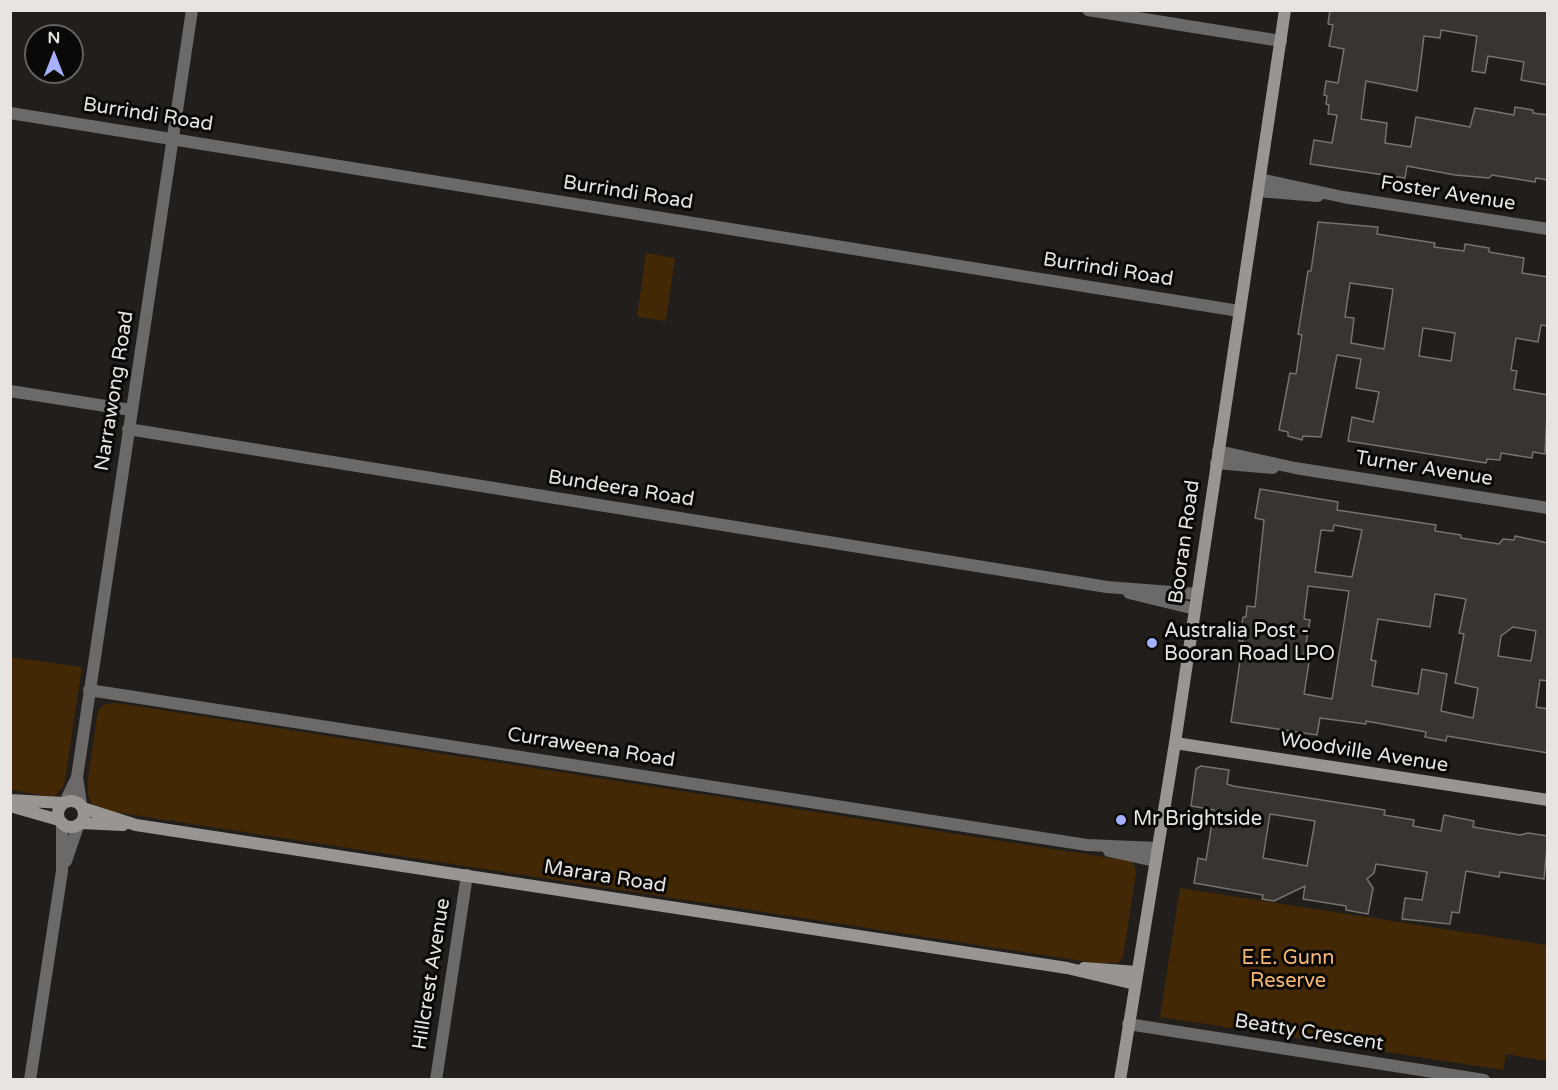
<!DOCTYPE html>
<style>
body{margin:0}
#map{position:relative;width:1558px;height:1090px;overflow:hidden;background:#221e1b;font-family:"Varela Round",sans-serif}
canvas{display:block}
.frame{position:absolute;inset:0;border:12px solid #e7e4e1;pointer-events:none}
.north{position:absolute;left:24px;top:24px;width:60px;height:60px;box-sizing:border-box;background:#0a0907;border:2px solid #62615e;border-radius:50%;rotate:0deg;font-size:16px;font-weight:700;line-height:24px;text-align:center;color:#e7e4e1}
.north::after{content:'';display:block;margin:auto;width:21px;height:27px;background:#a5b1fc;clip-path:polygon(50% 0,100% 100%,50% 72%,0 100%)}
</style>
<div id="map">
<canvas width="1558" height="1090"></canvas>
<div class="frame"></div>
<div class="north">N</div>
</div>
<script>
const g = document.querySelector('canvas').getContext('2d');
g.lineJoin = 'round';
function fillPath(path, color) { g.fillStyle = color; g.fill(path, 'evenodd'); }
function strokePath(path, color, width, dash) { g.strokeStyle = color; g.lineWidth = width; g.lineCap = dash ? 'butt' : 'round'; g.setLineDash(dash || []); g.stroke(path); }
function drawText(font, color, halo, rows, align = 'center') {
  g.font = font + ' "Varela Round",sans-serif'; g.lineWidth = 6; g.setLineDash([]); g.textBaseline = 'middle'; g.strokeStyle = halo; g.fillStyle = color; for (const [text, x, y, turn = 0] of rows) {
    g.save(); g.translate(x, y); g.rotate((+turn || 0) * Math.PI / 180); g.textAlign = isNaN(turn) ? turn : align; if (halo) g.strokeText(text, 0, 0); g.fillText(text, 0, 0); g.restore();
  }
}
fillPath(new Path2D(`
 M646 253 675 258 666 321 637 317Z
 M10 657 82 667 64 786 54 797 11 790Z
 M117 703 1130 861 1134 865 1136 873 1123 957 1118 963H1095L114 812 92 804 88 794V779L98 710 104 704Z
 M1180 888 1547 945V1061L1506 1054 1503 1070 1160 1017Z`), '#432806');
const building = new Path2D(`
 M1330 10H1548V85L1521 80 1524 62 1488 56 1485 73 1472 71 1477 36 1441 30 1440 38 1424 36 1417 91 1366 81 1361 119 1387 123 1385 143 1411 147 1416 117 1470 127 1475 108 1514 115 1515 107 1533 110V113L1548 115V180L1536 178 1535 182 1492 175 1489 178 1455 175 1407 166 1405 178 1310 164 1314 140 1332 143 1337 115 1328 114 1329 105 1326 104 1327 96 1324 95 1326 81 1338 83 1344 49 1329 46 1333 25 1328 24Z
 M1318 222 1378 227 1377 234 1435 243 1434 247 1464 251 1465 244 1489 248V252L1524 258 1522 273 1548 277V326L1541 325 1538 342 1516 338 1511 370 1517 371 1514 389 1548 395 1545 454 1533 452 1532 458 1501 453 1500 460 1487 459 1486 463 1348 441 1352 417 1373 422 1379 392 1356 388 1361 359 1337 355 1321 437 1303 436 1302 440 1288 436V432L1279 430 1290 373 1296 374 1302 335 1298 334 1308 271H1311ZM1350 283 1393 289 1384 349 1351 343 1354 318 1345 317ZM1423 328 1455 333 1451 361 1419 356Z
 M1260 489 1338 502 1337 510 1436 525 1435 531 1461 535V538L1499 544 1503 539 1514 540 1515 536 1548 543V681L1540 680 1536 707 1548 709V753L1447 736 1446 741 1425 737 1426 732 1366 721V724L1320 718 1317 735 1231 722 1243 641H1239L1243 617H1246L1247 606 1255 607 1264 520 1255 518ZM1334 525 1362 530 1352 577 1315 572 1321 530 1333 531ZM1308 586 1349 591 1332 699 1304 694 1310 656 1304 655 1310 620 1304 619ZM1435 594 1466 599 1459 633 1464 634 1455 683 1478 688 1473 718 1441 711 1447 674 1422 669 1418 694 1372 686 1376 661 1371 660 1378 619 1430 627ZM1513 627 1536 631 1531 661 1498 656 1501 636Z
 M1201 766 1229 770 1227 784 1233 786 1385 810 1384 815 1414 820 1413 826 1441 831 1444 815 1474 821 1473 827 1520 835 1528 833 1548 836 1544 879 1500 872 1499 877 1466 871 1459 913 1452 912 1450 924 1402 919 1405 898 1422 900 1427 872 1376 864 1374 873 1367 879 1373 888 1368 914 1346 910V906L1303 899 1305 886 1274 901 1262 899 1263 895 1194 883 1198 858 1206 860 1214 810 1191 806 1196 769ZM1270 814 1315 821 1307 866 1263 858Z`);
fillPath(building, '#383430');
strokePath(building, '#77726e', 1.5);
strokePath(new Path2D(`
 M1088 10 1281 41
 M10 113 1239 311
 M1260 179 1343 197 1548 229
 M1258 191 1318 196
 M10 391 131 410
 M128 429 1107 587 1197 594
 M1218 451 1295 468 1548 508
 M1216 463 1273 468
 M1129 593 1195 609
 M89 690 1087 845 1157 848
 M65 802 77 777
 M81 804 77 777 192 10
 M1109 851 1155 861
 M66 861 78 826
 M1128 1024 1484 1080
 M30 1080 62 871V823
 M436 1080 467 875`), '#6c6a68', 12);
strokePath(new Path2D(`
 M1175 743 1548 800
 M10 800 63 803
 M58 814a13 13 0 1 1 26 0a13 13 0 1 1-26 0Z
 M10 806 59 820
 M83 808 136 825 1067 968 1135 984
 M81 823 123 825
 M1084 968 1137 972
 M1120 1080 1175 743 1285 10`), '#999592', 12);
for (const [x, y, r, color] of [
 [1152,643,6,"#a5b1fc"],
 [1121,820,6,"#a5b1fc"]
]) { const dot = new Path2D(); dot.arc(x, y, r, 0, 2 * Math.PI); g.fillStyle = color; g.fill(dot); strokePath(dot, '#0a0907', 2); }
drawText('20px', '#e7e4e1', '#0a0907', [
 ["Burrindi Road",148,115,9],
 ["Burrindi Road",628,193,9],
 ["Foster Avenue",1448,194,9],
 ["Burrindi Road",1108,270,9],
 ["Narrawong Road",115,391,-81],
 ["Turner Avenue",1424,469,9],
 ["Bundeera Road",621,489,9],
 ["Booran Road",1185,542,-82],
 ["Curraweena Road",591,748,9],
 ["Woodville Avenue",1364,753,9],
 ["Marara Road",605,877,9],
 ["Hillcrest Avenue",432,974,-81],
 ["Beatty Crescent",1309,1033,9]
]);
drawText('20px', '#e7e4e1', '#0a0907', [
 ["Australia Post -",1164,632],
 ["Booran Road LPO",1164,655],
 ["Mr Brightside",1133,820]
], 'left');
drawText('20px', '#f7b774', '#0a0907', [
 ["E.E. Gunn",1288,959],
 ["Reserve",1288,982]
]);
</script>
